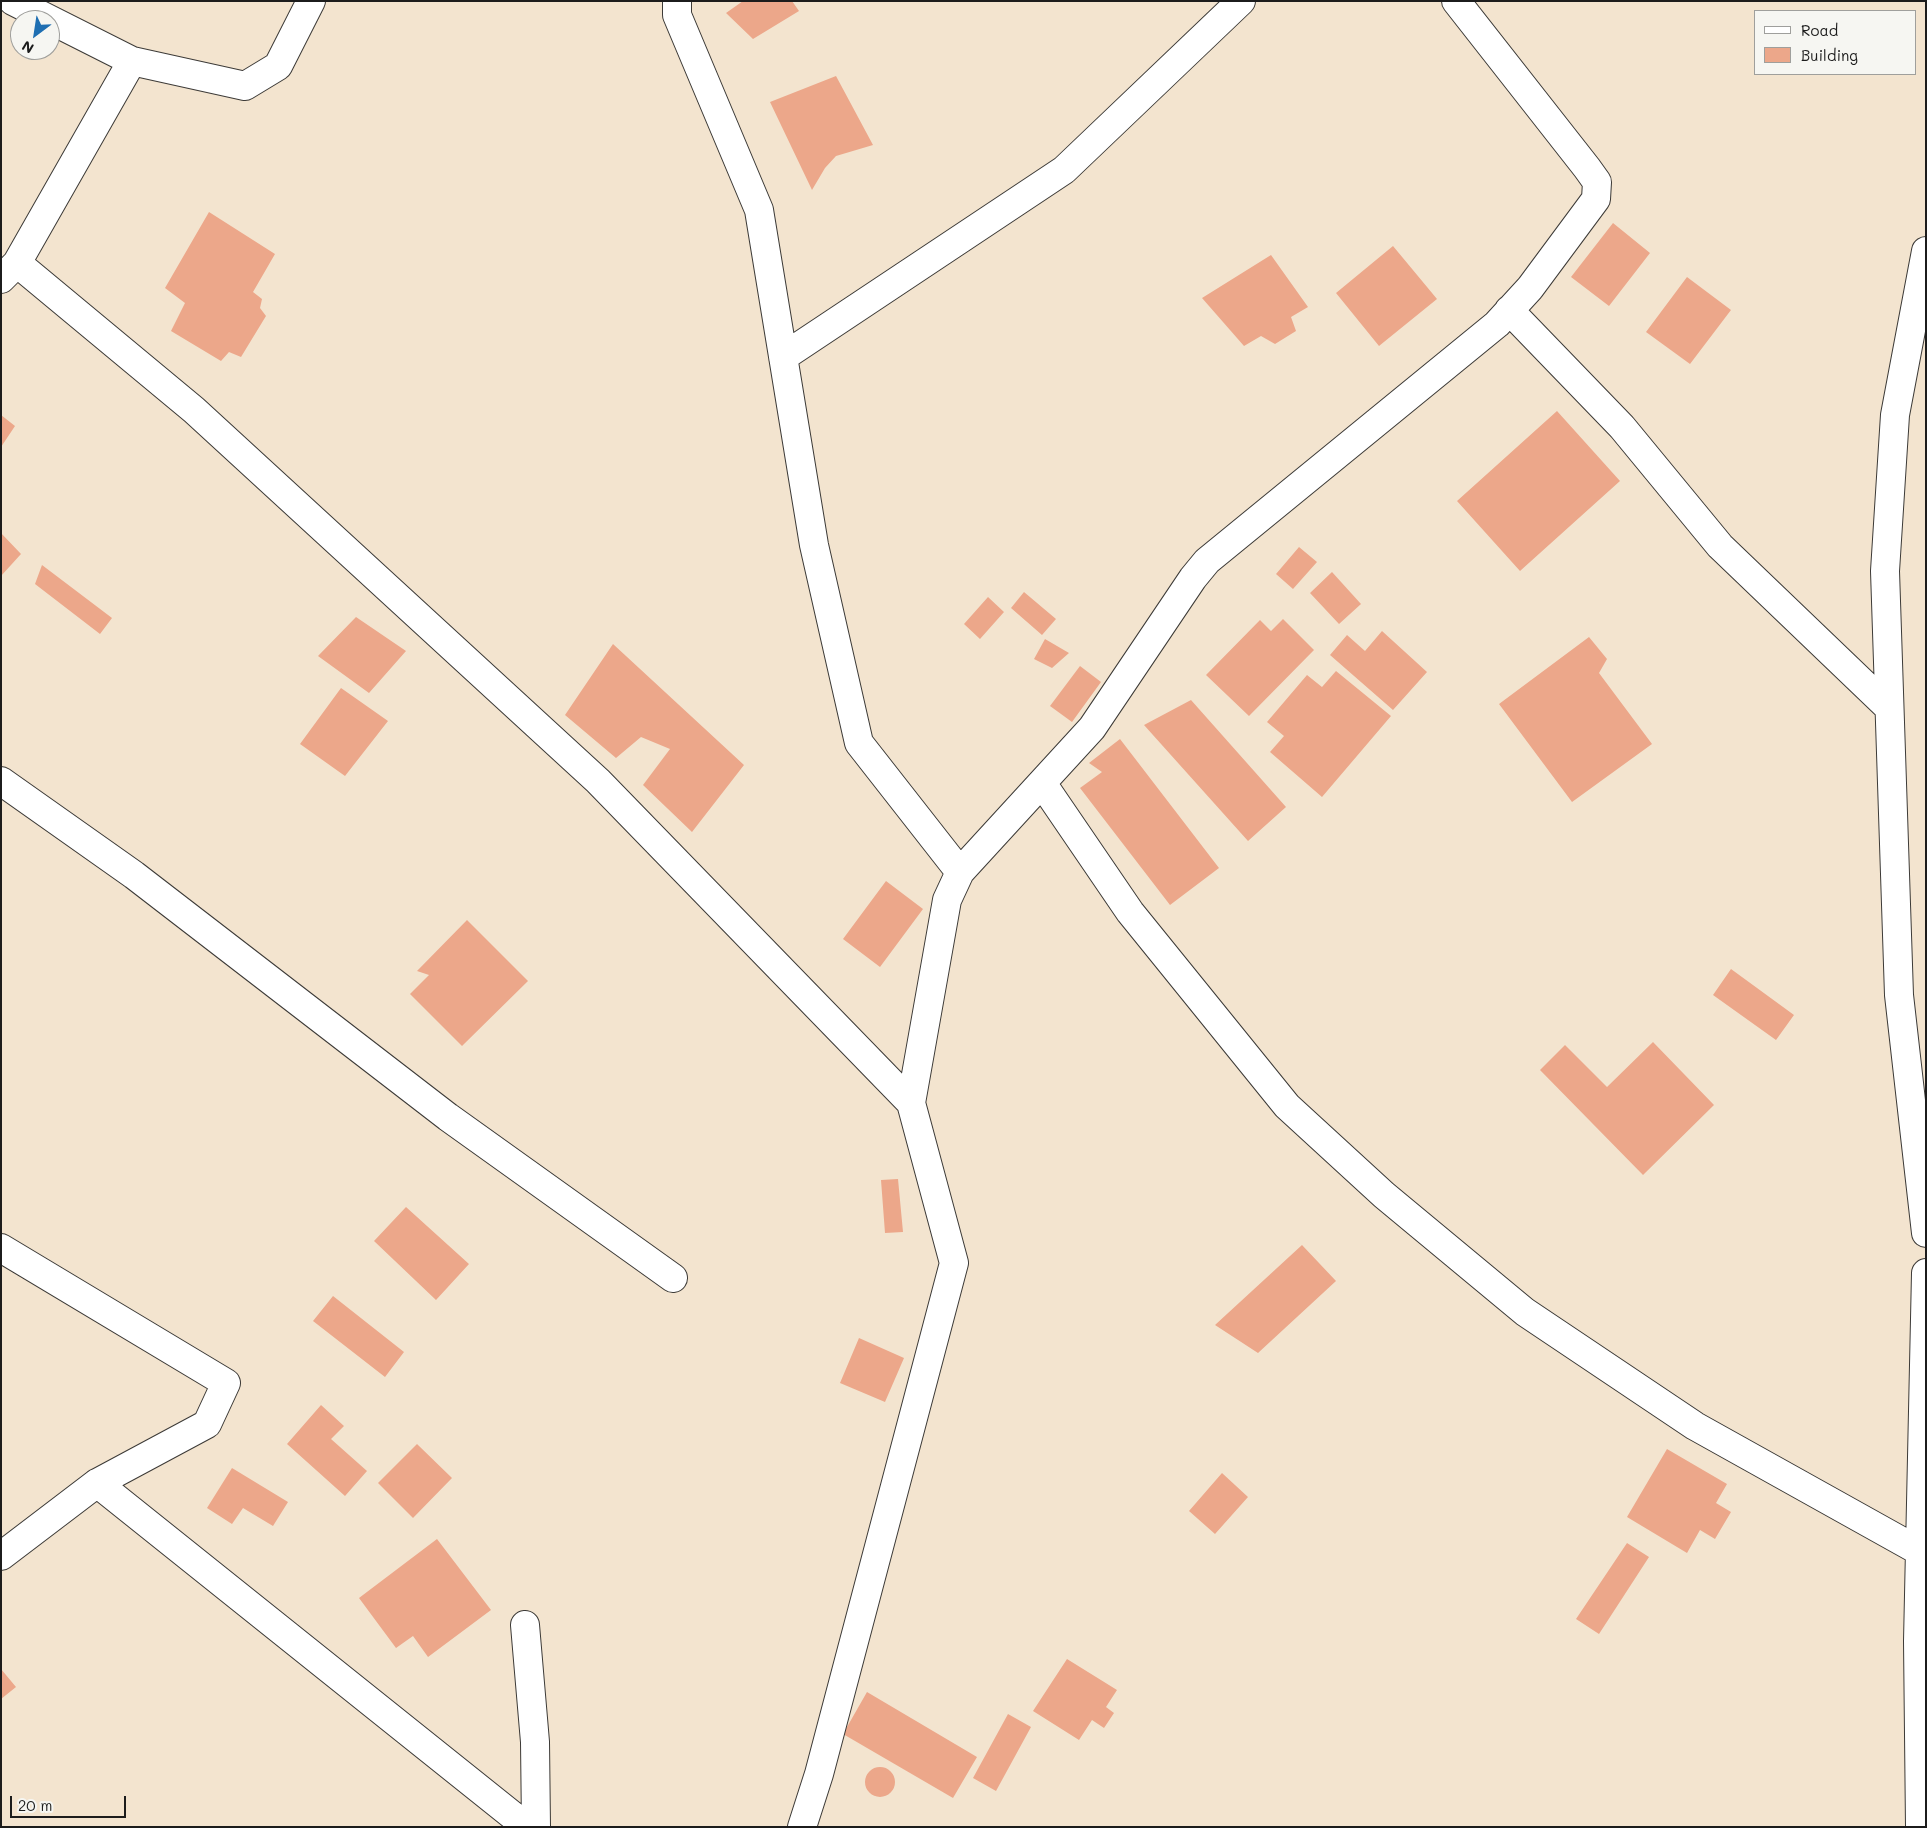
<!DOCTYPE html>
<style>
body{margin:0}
#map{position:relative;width:1927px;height:1828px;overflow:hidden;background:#f3e4cf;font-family:Mali,sans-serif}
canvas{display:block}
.frame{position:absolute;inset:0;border:2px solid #1c1c1c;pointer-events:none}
.legend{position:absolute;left:1754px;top:10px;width:162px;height:65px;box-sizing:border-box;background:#f6f6f2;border:1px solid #9f9f9c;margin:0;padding:6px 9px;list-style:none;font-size:15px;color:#1c1c1c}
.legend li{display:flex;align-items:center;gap:10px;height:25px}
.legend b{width:25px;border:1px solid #9f9f9c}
.north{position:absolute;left:10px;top:10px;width:50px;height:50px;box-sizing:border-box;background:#f6f6f2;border:1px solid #9f9f9c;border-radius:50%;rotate:211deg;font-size:14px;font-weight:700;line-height:20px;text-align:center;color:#1c1c1c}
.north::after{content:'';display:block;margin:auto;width:18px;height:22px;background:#1f6fb2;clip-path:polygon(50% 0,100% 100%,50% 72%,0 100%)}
.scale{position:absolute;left:10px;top:1796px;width:116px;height:22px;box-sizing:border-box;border:2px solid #1c1c1c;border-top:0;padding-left:6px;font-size:15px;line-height:18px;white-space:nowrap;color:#1c1c1c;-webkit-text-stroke:4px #f6f6f2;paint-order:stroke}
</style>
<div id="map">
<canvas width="1927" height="1828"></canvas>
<div class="frame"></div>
<ul class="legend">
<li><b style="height:6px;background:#fff"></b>Road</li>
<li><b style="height:14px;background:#eca78a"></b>Building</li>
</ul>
<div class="north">N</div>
<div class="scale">20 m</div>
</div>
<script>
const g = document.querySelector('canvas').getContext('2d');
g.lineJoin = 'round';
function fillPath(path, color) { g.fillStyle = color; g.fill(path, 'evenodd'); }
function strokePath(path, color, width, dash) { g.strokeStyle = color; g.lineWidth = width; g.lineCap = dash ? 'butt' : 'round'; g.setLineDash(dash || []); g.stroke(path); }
fillPath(new Path2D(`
 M743 1H792L799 11 753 39 726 13Z
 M836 76 873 145 836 156 825 168 812 190 770 102Z
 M209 212 275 254 253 292 262 299 260 308 266 316 241 357 229 352 221 361 171 331 185 303 165 288Z
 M1613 223 1650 253 1609 306 1571 277Z
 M1393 246 1437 299 1379 346 1336 293Z
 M1271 255 1308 307 1291 317 1296 331 1275 344 1261 336 1244 346 1202 298Z
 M1687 277 1731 310 1690 364 1646 332Z
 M1557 411 1620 481 1520 571 1457 501Z
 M1 415 15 426 1 447Z
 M1 533 21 554 1 576Z
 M1299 547 1317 562 1293 589 1276 574Z
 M42 565 112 618 100 634 35 584Z
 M1332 572 1361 604 1339 624 1310 593Z
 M1024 592 1056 619 1042 635 1011 608Z
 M988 597 1004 612 980 639 964 624Z
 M356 617 406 651 369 693 318 656Z
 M1283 619 1314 650 1249 716 1206 675 1260 620 1271 631Z
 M1382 631 1427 672 1393 710 1330 655 1347 635 1365 651Z
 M1589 637 1607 659 1599 673 1652 744 1572 802 1499 704Z
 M1045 639 1069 653 1052 668 1034 659Z
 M613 644 744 765 692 832 643 785 670 749 641 737 616 758 565 715Z
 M1080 666 1101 682 1072 722 1050 706Z
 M1336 671 1391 716 1322 797 1270 752 1284 736 1267 722 1307 675 1322 687Z
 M341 688 388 721 345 776 300 744Z
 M1191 700 1286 807 1248 841 1144 725Z
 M1120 739 1219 868 1170 905 1080 788 1102 772 1089 763Z
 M886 881 923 909 880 967 843 939Z
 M467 920 528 981 462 1046 410 994 429 975 417 971Z
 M1731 969 1794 1015 1776 1040 1713 995Z
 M1653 1042 1714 1105 1643 1175 1540 1070 1565 1045 1607 1087Z
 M898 1179 903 1232 885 1233 881 1180Z
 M406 1207 469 1264 436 1300 374 1241Z
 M1302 1245 1336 1281 1258 1353 1215 1325Z
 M333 1296 404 1352 385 1377 313 1321Z
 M859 1338 904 1358 885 1402 840 1383Z
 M321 1405 344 1426 331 1439 367 1471 345 1496 287 1444Z
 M417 1444 452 1478 413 1518 378 1483Z
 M1667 1449 1727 1484 1716 1503 1731 1512 1715 1539 1700 1530 1687 1553 1627 1517Z
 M232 1468 288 1502 273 1526 243 1508 232 1524 207 1508Z
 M1222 1473 1248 1497 1215 1534 1189 1511Z
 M437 1539 491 1610 428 1657 413 1636 396 1648 359 1598Z
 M1627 1543 1649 1557 1599 1634 1576 1619Z
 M1067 1659 1117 1690 1106 1707 1114 1713 1104 1728 1092 1720 1079 1740 1033 1711Z
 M1 1669 16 1687 1 1699Z
 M867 1692 977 1757 953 1798 843 1734Z
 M1008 1714 1031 1727 996 1791 973 1778Z
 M865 1782a15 15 0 1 1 30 0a15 15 0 1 1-30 0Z`), '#eca78a');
const street = new Path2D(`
 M13 1 132 61
 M677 1V15L759 210 814 545 859 743 960 872
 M1926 251 1895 415 1885 571 1899 995 1926 1233
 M17 263 194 410 598 781 911 1103
 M1 279 17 263 132 61 245 86 278 66 311 1
 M1509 310 1622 427 1720 546 1889 708
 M783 357 1064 170 1241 1
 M1 781 134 875 448 1117 673 1278
 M1042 783 1130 912 1287 1106 1384 1195 1525 1312 1695 1426 1921 1552
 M1 1248 226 1383 207 1424 97 1483 1 1556
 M97 1483 527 1827
 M525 1625 535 1742 536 1827
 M802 1827 819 1774 954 1263 911 1103 947 900 960 872 1092 728 1193 578 1207 561 1497 324 1530 288 1596 199 1597 182 1587 168 1456 1
 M1920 1827 1918 1641 1926 1273`);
strokePath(street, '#3c3a37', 30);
strokePath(street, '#fff', 28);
</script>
